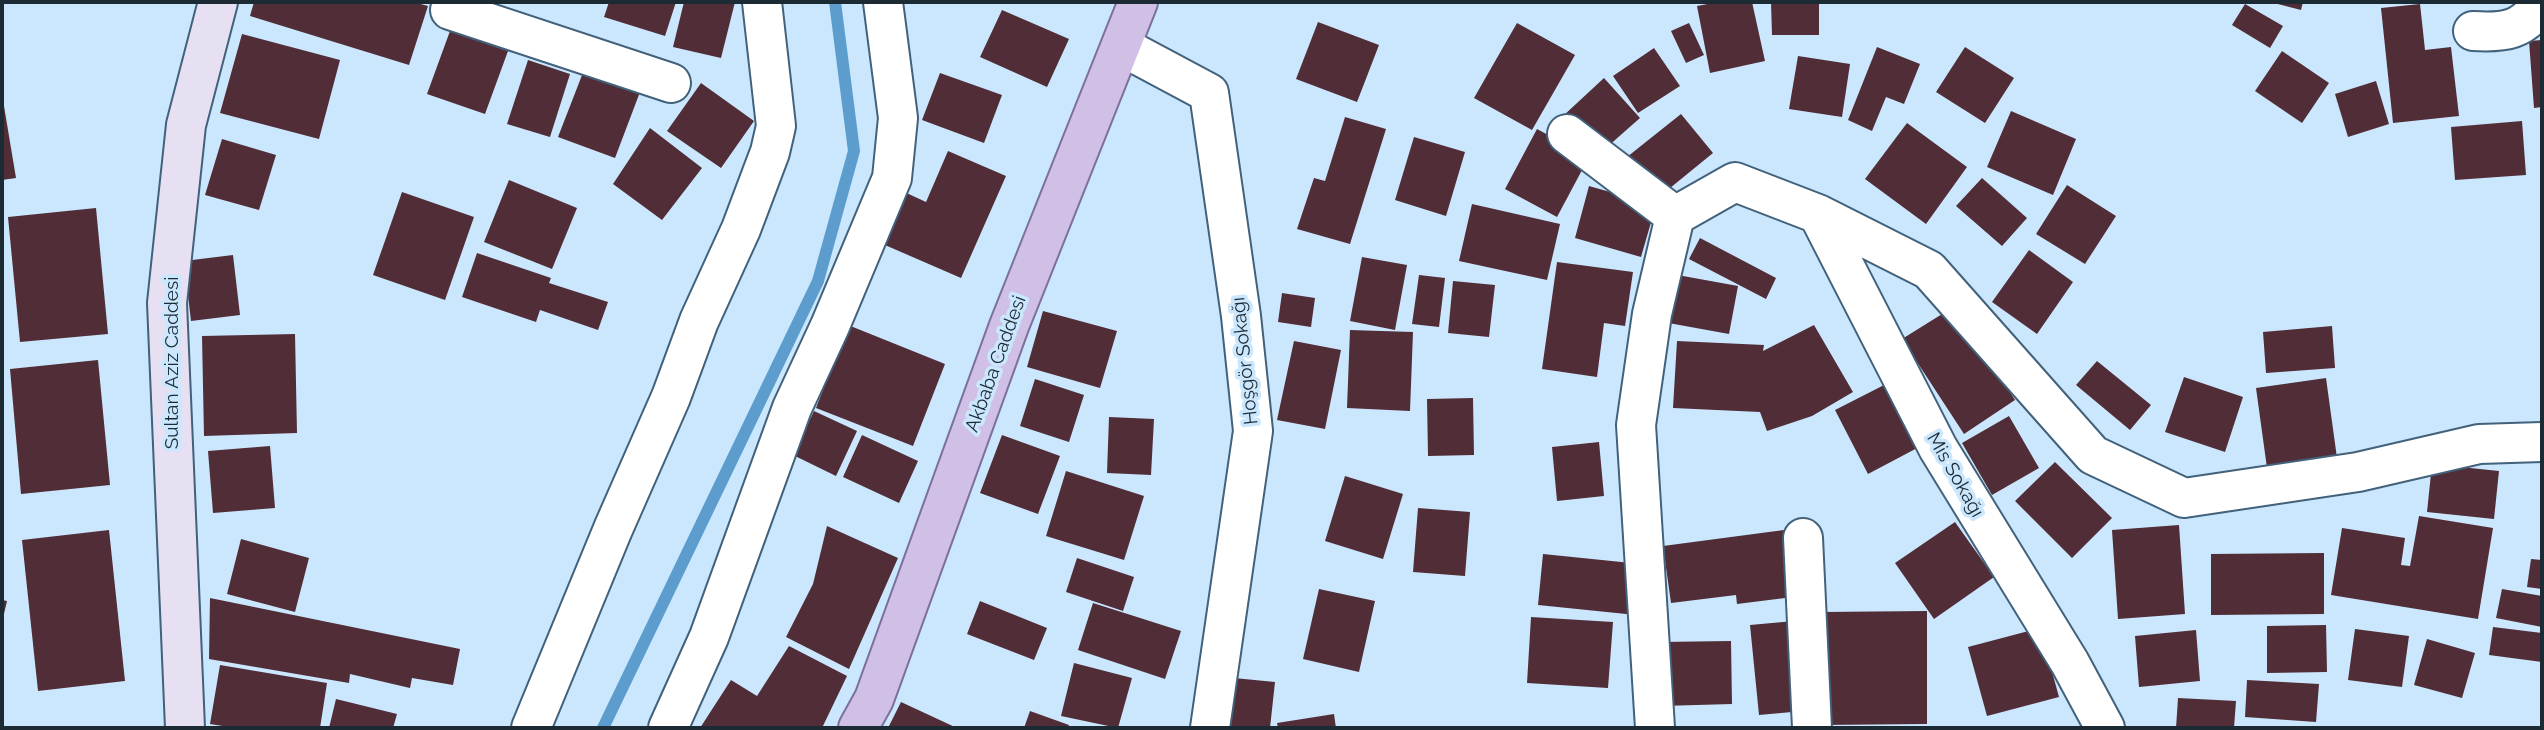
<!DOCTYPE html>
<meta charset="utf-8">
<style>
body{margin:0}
#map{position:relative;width:2544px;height:730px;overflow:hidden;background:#cbe7fe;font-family:Raleway,sans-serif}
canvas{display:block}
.frame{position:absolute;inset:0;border:4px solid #1c2a34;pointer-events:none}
</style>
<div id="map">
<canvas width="2544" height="730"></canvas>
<div class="frame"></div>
</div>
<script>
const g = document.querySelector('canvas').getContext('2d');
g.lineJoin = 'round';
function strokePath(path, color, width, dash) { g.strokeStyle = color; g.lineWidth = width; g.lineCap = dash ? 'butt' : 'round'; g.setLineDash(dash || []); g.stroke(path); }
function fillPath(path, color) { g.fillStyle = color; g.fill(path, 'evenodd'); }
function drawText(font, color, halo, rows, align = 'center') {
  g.font = font + ' Raleway,sans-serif'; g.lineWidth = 7; g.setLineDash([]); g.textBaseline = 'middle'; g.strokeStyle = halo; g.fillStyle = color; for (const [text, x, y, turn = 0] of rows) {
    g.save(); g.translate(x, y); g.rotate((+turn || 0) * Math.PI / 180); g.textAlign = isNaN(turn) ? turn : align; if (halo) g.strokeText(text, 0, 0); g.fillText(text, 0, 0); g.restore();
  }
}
strokePath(new Path2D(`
 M603 728 818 281 854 151 835 2`), '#5d9dce', 12);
fillPath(new Path2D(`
 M254 2H418L417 3 428 6 409 65 250 16Z
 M609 2H676L665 36 604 17Z
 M684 2H735L721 58 673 47Z
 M1718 2H1752L1765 61 1710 73 1697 6Z
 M1771 2H1819V35H1772Z
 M2270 2H2303L2301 10Z
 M2245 4 2283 26 2270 48 2232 25Z
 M2420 4 2425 50 2451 47 2459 116 2393 123 2381 8Z
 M1002 10 1069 39 1047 87 980 57Z
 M1318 22 1379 45 1357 102 1296 79Z
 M1517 23 1575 55 1532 130 1474 98Z
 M1689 23 1704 55 1686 63 1671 31Z
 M450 31 508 51 485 114 427 94Z
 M242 34 340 60 319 139 220 113Z
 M2542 40V107L2534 108 2529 41Z
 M1877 47 1920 64 1904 104 1886 97 1872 131 1848 120Z
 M1965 47 2014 78 1985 123 1936 92Z
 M1654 48 1680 86 1638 113 1613 76Z
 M2282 51 2329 83 2302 123 2255 91Z
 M1798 56 1850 64 1842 117 1789 109Z
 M528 60 570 74 550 137 507 124Z
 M584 70 640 92 615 158 558 137Z
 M940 73 1002 95 984 143 922 120Z
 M1604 78 1640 118 1598 155 1563 116Z
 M2376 81 2389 124 2348 137 2335 94Z
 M701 83 754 121 721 168 667 131Z
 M2 94 16 178 2 180Z
 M2011 111 2076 139 2053 195 1987 167Z
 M1681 114 1713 153 1659 197 1627 157Z
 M1345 117 1386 129 1350 244 1297 229 1314 178 1325 181Z
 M2522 121 2526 175 2455 180 2451 127Z
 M1907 123 1967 167 1926 224 1865 179Z
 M650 128 702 168 662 220 613 184Z
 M1537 129 1589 157 1557 217 1505 189Z
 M1414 137 1465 152 1446 216 1395 200Z
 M222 139 276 155 259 210 205 195Z
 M948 151 1006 176 961 278 878 242 900 190 926 202Z
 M1982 178 2027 218 2002 246 1956 206Z
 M509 180 577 208 552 269 484 242Z
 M2067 185 2116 216 2085 264 2036 234Z
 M1589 186 1656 205 1641 257 1575 238Z
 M402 192 474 217 445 300 373 275Z
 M1472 204 1560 224 1547 280 1459 261Z
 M96 208 108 334 20 342 8 217Z
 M1700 238 1776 278 1766 299 1689 259Z
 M2029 250 2073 282 2037 334 1992 302Z
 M477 253 551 278 549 283 608 302 598 330 540 310 536 322 462 297Z
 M233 255 240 315 191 321 184 261Z
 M1362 257 1407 265 1395 330 1350 321Z
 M1557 262 1633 272 1625 326 1604 323 1597 377 1542 369Z
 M1672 274 1738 286 1729 334 1663 322Z
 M1419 275 1445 278 1439 327 1412 324Z
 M1453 281 1495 285 1489 337 1448 333Z
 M1282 293 1315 298 1311 327 1278 322Z
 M1955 306 2015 400 1964 434 1902 339Z
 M1043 311 1117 331 1100 388 1027 367Z
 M848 325 945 364 913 446 816 408Z
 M1814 325 1853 392 1812 416 1767 431 1760 412 1673 408 1677 341 1764 345 1763 351Z
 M2332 326 2335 368 2266 373 2263 332Z
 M1350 330 1413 332 1410 411 1347 408Z
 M295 334 297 433 204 436 202 336Z
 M1294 341 1341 350 1325 429 1277 420Z
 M98 360 110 485 21 494 10 369Z
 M2097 361 2151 405 2130 430 2076 385Z
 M2184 377 2243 397 2225 452 2165 432Z
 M2326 378 2337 458 2267 468 2256 388Z
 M1035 379 1084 395 1069 442 1020 426Z
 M1888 383 1921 446 1868 474 1835 410Z
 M1473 398 1474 455 1428 456 1427 399Z
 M814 411 857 431 836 476 793 455Z
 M2009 416 2039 468 1992 495 1962 443Z
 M1109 417 1154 419 1151 475 1107 473Z
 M862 435 918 461 899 503 843 477Z
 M1002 435 1060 456 1038 514 980 493Z
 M1599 442 1604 496 1557 501 1552 447Z
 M270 446 275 508 213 513 208 451Z
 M2055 462 2112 518 2072 558 2015 501Z
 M2432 464 2499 471 2494 519 2427 512Z
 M1066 471 1144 496 1124 560 1046 536Z
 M1345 476 1403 494 1383 559 1325 541Z
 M1418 508 1470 512 1465 576 1413 572Z
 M2419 516 2493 528 2478 619 2331 595 2342 528 2405 538 2401 565 2410 566Z
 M1955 522 1994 577 1934 619 1895 563Z
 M2179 525 2185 614 2118 619 2112 530Z
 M827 526 898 558 849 669 786 637 813 584Z
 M109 530 125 681 38 691 22 540Z
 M1784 530 1793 597 1737 604 1736 595 1671 603 1663 546Z
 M241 539 309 558 295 612 227 594Z
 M2324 553V614L2211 615V554Z
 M1543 554 1641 564 1636 615 1538 605Z
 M1077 558 1134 577 1123 611 1066 592Z
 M2531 559 2542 560V589L2527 587Z
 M1319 589 1375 601 1359 672 1303 659Z
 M2502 589 2542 596V627L2496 618Z
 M210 598 460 649 453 685 412 678 410 688 350 674 349 683 209 659Z
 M2 600 7 601 3 618H2Z
 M980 601 1047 628 1034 660 967 634Z
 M1093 603 1181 631 1165 679 1078 650Z
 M1927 611V724L1821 725V612Z
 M1531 617 1613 622 1608 688 1527 683Z
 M1794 621 1803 711 1759 715 1750 625Z
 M2326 625 2327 672 2267 673V626Z
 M2493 627 2542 633V662L2489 655Z
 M2040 628 2059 697 1987 716 1968 647Z
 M2355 629 2409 636 2402 687 2348 680Z
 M2196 630 2200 681 2139 687 2135 636Z
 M2427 639 2475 653 2462 698 2414 685Z
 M1731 641 1732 704 1661 706 1660 642Z
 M789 646 847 676 822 728H700L731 680 757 696Z
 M1074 663 1132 678 1118 728 1061 716Z
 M220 665 327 683 320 728H235L210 724Z
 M1234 678 1275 682 1270 728H1229Z
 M2247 680 2319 684 2316 722 2245 717Z
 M2178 698 2236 701 2234 728H2176Z
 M336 699 397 714 393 728H329Z
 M901 702 957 728H888Z
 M1030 711 1069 725 1068 728H1024Z
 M1334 714 1336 728H1278L1277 723Z`), '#512d37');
const street = new Path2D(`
 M452 2 450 10 671 83
 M2473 31C2504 33 2524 31 2542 2
 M1121 46 1209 93 1241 316 1253 431 1210 728
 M1567 134 1675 216
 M1818 214 1938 448 2070 663 2105 728
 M1803 538 1812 728
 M531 728 613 529 671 397 699 321 741 229 770 152 776 126 762 2
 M668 728 709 637 792 408 830 326 892 178 898 118 883 2
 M1655 728 1636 425 1652 314 1675 216 1735 182 1818 214 1929 270 2093 455 2184 498 2358 472 2479 444 2542 442`);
const secondary = new Path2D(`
 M185 728 167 303 186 125 218 2`);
const primary = new Path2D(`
 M858 728 874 699 1009 326 1138 2`);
strokePath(street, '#42617a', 42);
strokePath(secondary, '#42617a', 42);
strokePath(primary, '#7c709d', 42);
strokePath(street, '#fff', 38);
strokePath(secondary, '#e7e0f2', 38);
strokePath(primary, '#d0c0e6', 38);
drawText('19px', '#1c2a34', '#cbe7fe', [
 ["Hoşgör Sokağı",1245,361,-96],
 ["Sultan Aziz Caddesi",172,363,-90],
 ["Akbaba Caddesi",996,364,-70],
 ["Mis Sokağı",1955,475,60]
]);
</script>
